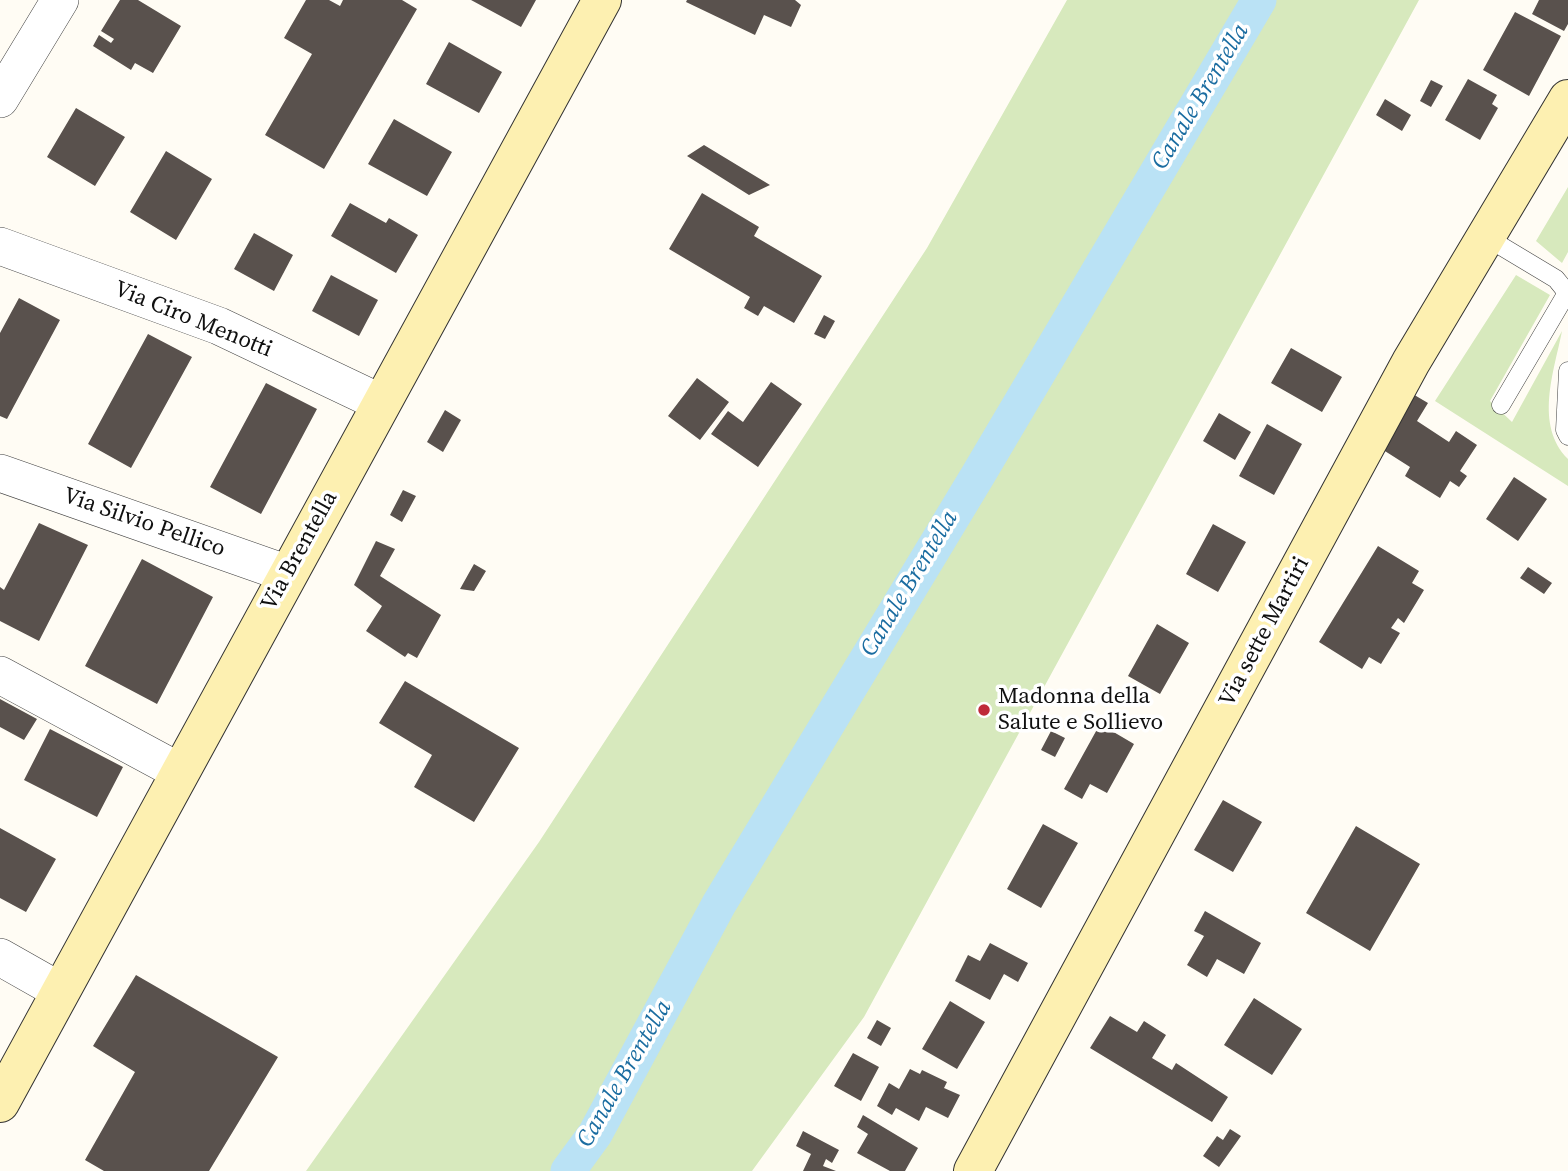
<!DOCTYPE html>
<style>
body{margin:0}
canvas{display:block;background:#fffcf4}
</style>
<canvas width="1568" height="1171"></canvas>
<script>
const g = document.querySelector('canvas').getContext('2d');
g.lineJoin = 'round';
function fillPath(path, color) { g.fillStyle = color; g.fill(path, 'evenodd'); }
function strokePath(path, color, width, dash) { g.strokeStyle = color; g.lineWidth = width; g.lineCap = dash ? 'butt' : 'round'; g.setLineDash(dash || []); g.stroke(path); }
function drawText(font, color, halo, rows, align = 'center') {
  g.font = font + ' "Source Serif 4",serif'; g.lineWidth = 7; g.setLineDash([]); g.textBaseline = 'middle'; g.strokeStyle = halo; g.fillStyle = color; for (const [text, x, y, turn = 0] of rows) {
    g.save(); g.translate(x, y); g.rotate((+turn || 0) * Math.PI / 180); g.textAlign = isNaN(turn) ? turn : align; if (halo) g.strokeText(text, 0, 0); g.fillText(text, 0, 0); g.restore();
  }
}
fillPath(new Path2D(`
 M1067 0H1419L864 1017 752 1171H306L539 842 927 248Z
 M1568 187V252L1562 263 1536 241Z
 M1516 275 1550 295 1490 401 1512 422 1562 331C1554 372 1534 425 1568 459V486L1435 401Z`), '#d7e9bd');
strokePath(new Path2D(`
 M568 1171 595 1134 719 904 978 475 1259 0`), '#bae2f5', 35);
fillPath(new Path2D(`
 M120 0H138L181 26 153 73 135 63 131 70 93 46 99 35 111 43 114 39 101 31Z
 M306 0H329L340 6 343 0H402L417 9 324 169 265 135 312 54 284 38Z
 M471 0H536L521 27Z
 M687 0H795L801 5 791 27 764 15 755 35 686 2Z
 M1539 0H1568V24L1564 31 1532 14Z
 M1515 12 1561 36 1529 96 1483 70Z
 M449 42 502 72 479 113 426 84Z
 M1468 79 1497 95 1492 104 1498 108 1480 140 1445 120Z
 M1431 80 1443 86 1431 107 1420 101Z
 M1385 99 1411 115 1402 131 1376 115Z
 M76 108 125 137 95 186 47 157Z
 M394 119 452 152 427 196 368 164Z
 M704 145 770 185 749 195 687 156Z
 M166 151 212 179 176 240 130 212Z
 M702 193 759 227 754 236 822 276 794 323 764 306 758 316 744 308 750 297 669 249Z
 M350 203 386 223 389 218 418 235 396 273 331 236Z
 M254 233 293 255 274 291 234 269Z
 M331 275 378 300 359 336 312 311Z
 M19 298 60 320 7 419 0 416V333Z
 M824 315 835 321 825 339 814 334Z
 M148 334 192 357 131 468 88 444Z
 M1291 348 1342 377 1322 412 1271 383Z
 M697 378 729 402 700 440 668 416Z
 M771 382 802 404 758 467 711 434 728 411 743 422Z
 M266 383 317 409 261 514 210 487Z
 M1411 393 1428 403 1417 421 1449 442 1456 431 1477 445 1460 471 1467 476 1459 487 1450 481 1440 498 1405 476 1410 467 1377 446Z
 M445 410 461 420 443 452 427 442Z
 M1219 413 1251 432 1235 460 1203 441Z
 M1267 424 1302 444 1274 495 1239 476Z
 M1514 477 1547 499 1518 541 1486 519Z
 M403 490 416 496 402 522 390 515Z
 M39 523 88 545 39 641 0 621V587L4 590Z
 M1213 524 1246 542 1218 592 1186 574Z
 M376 541 395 549 380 576 441 615 417 658 408 653 405 657 366 631 382 606 354 585Z
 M1378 546 1419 571 1412 583 1424 590 1404 623 1398 618 1391 628 1400 633 1381 664 1369 657 1362 669 1319 642Z
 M142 559 213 597 157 704 85 666Z
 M474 564 486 571 474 591 460 589Z
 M1528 567 1552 583 1544 594 1520 578Z
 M1157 624 1189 643 1160 694 1128 676Z
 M405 681 519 748 474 822 414 787 432 755 379 723Z
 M0 699 37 719 24 740 0 727Z
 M1100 724 1134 744 1107 793 1090 784 1082 799 1064 789Z
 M50 729 123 767 97 817 24 780Z
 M1051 731 1065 738 1055 757 1041 750Z
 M1223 800 1262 822 1233 872 1194 850Z
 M1043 824 1078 843 1041 908 1007 889Z
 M1356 826 1420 864 1370 951 1306 913Z
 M0 828 56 859 26 912 0 898Z
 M1205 911 1261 943 1244 974 1217 959 1207 977 1187 965 1204 936 1194 931Z
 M990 943 1028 963 1018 982 1004 974 990 1000 955 981 968 955 980 961Z
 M136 975 278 1057 209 1171H104L85 1160 135 1072 93 1046Z
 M1254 998 1302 1029 1272 1075 1224 1045Z
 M950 1001 985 1022 957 1069 922 1049Z
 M1110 1016 1137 1032 1144 1021 1166 1035 1152 1058 1172 1070 1176 1063 1228 1097 1212 1122 1090 1048Z
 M877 1020 891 1028 881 1046 867 1038Z
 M853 1053 879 1067 861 1101 834 1086Z
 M910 1069 920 1074 922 1070 947 1082 944 1088 960 1095 948 1118 926 1107 919 1121 896 1108 892 1115 877 1106 889 1083 899 1089Z
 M863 1115 918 1148 905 1171H890L857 1153 868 1134 857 1127Z
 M1230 1129 1241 1136 1219 1167 1203 1156 1217 1136 1223 1140Z
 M803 1131 839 1150 832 1163 826 1159 823 1166 836 1171H803L811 1154 796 1146Z`), '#59514d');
const lane = new Path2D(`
 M1486 237 1556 279 1568 294
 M1568 371 1565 430 1568 436
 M1501 405 1568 291`);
const street = new Path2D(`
 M0 99 60 0
 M0 246 219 326 381 403
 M0 473 288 574
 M0 675 180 772
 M0 957 60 991`);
const secondary = new Path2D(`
 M0 1103 602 0
 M973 1171 1411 362 1568 99`);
strokePath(lane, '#434343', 19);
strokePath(street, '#434343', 38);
strokePath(secondary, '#323232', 40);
strokePath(lane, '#fff', 18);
strokePath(street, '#fff', 37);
strokePath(secondary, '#fdf0b1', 38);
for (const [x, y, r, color] of [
 [984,710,7,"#bf2a39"]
]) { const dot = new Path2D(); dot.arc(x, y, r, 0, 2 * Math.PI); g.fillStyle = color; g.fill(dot); strokePath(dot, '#fff', 2.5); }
drawText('23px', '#101010', '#fff', [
 ["Via Ciro Menotti",193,320,22],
 ["Via Silvio Pellico",144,523,19],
 ["Via Brentella",300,551,-61],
 ["Via sette Martiri",1265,632,-62]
]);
drawText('23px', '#101010', '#fff', [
 ["Madonna della",998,697],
 ["Salute e Sollievo",998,723]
], 'left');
drawText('italic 24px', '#1b6da1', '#fff', [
 ["Canale Brentella",1201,97,-59],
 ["Canale Brentella",910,584,-59],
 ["Canale Brentella",625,1074,-60]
]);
</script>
